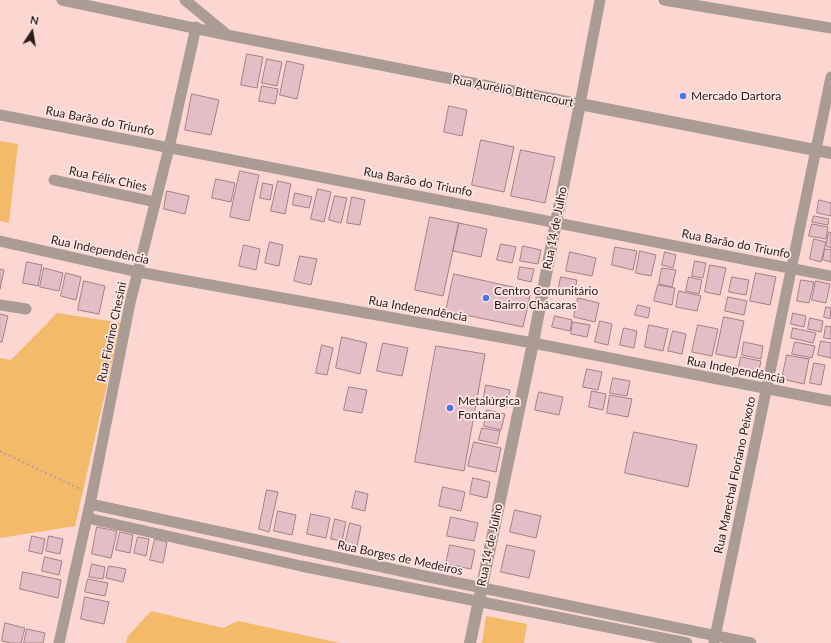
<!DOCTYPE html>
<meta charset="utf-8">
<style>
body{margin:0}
#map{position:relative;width:831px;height:643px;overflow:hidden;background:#fcd6d1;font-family:Lato,sans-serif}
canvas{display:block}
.north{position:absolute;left:12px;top:12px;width:40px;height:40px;-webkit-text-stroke:3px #ffe7e4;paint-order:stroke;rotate:12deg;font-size:11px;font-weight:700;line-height:16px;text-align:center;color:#291c1a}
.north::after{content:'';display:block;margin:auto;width:14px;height:18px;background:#291c1a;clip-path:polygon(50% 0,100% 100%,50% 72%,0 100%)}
</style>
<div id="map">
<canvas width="831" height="643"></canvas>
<div class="north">N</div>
</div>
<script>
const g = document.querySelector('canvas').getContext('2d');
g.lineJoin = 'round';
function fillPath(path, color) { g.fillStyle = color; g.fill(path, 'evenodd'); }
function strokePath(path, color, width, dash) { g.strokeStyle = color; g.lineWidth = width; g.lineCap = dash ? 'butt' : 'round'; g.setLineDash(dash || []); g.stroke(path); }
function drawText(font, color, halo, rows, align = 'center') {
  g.font = font + ' Lato,sans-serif'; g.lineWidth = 3.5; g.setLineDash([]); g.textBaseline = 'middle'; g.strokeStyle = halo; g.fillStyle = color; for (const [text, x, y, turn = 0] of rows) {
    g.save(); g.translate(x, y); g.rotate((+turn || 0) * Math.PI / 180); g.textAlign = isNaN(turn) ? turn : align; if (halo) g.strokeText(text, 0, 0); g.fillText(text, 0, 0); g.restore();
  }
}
fillPath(new Path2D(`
 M0 141 18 144 9 223 0 221Z
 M57 313 121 323 75 526 0 538V358L11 360Z
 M151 611 223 628 238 621 340 643H126L128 636Z
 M486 616 527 624 524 643H482Z`), '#f3ba6a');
const building = new Path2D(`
 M247 54 263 57 257 88 241 85Z
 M267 59 282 62 277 86 262 83Z
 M287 61 304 65 297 99 280 95Z
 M262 86 278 89 275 104 259 101Z
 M192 94 219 100 211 135 185 130Z
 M449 106 467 110 462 136 444 132Z
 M481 140 514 147 504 192 472 185Z
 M521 150 555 157 545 203 511 196Z
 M240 171 259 175 249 221 230 217Z
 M216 179 235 183 231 202 212 198Z
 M278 181 291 184 285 214 271 211Z
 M263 183 273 185 270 200 260 198Z
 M318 189 331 192 324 222 311 219Z
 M167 191 189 196 185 214 164 209Z
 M295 193 312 197 309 208 293 205Z
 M335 196 347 198 341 223 329 220Z
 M352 197 365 200 360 225 347 223Z
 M819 200 831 203V216L817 213Z
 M814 216 829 219 828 225 812 222Z
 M430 217 459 223 443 296 415 290Z
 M459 223 487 229 481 257 453 251Z
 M812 224 828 227 826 239 809 236Z
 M829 232 831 233V248L826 246Z
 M814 239 826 242 821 262 810 259Z
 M270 242 283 245 279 266 265 263Z
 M501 244 516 247 512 263 497 260Z
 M244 245 260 249 256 270 239 266Z
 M523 246 541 250 538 264 520 261Z
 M615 247 637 251 633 270 612 265Z
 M825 249 831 250V262L823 260Z
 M640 251 656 255 651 276 636 273Z
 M570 252 596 258 592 276 566 271Z
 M665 252 676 255 673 268 662 265Z
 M300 256 317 259 311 285 294 281Z
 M695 261 706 263 703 278 692 276Z
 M27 262 42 265 38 286 23 283Z
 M710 265 726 268 720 295 705 292Z
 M520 267 534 269 531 282 518 279Z
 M44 268 63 273 59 291 40 287Z
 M662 268 676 270 672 287 659 284Z
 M0 269 4 270 0 289Z
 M66 273 81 277 76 300 61 296Z
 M756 273 776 277 770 305 750 301Z
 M454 274 531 291 523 327 446 311Z
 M561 277 577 280 574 295 558 292Z
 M689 277 702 280 699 294 686 291Z
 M732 277 749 280 746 295 729 292Z
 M801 280 814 282 809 303 797 301Z
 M84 281 105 286 99 314 78 310Z
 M816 281 830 284 826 303 812 300Z
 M658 285 675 288 672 305 654 301Z
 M679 291 701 296 697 311 676 307Z
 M728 297 747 301 744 315 725 311Z
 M578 298 599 303 595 322 574 317Z
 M638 305 650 308 648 318 635 315Z
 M826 307 831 308 830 319 824 317Z
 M793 313 806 316 804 327 791 324Z
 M0 314 8 316 2 342H0Z
 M555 316 572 320 570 331 552 327Z
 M724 317 744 321 736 358 716 354Z
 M810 318 823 321 821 332 808 329Z
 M600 321 612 324 608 345 595 342Z
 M573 322 590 325 587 337 571 334Z
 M649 325 668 329 663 351 645 347Z
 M698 325 718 329 712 356 692 352Z
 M826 326 831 327V339L824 338Z
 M624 328 637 331 634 348 620 345Z
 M793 328 816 333 813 343 791 338Z
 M673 331 686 334 682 354 668 351Z
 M342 337 367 343 360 374 336 368Z
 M821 341 831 343V358L818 355Z
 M744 342 763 346 761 359 742 355Z
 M795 342 815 346 812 358 792 354Z
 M383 343 408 348 402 376 377 371Z
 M322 345 333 348 327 375 316 373Z
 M436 346 485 354 464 471 415 462Z
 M787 355 809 359 804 384 782 379Z
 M741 357 761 361 758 375 738 371Z
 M814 363 825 365 821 385 810 383Z
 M587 369 602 372 598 390 583 387Z
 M613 378 630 381 627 396 610 393Z
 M486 385 510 390 506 408 483 403Z
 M349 387 367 390 362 413 344 410Z
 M592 391 606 394 603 410 589 407Z
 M539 392 563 397 559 415 535 410Z
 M610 395 632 399 628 417 607 413Z
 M487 410 505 414 501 430 484 426Z
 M482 428 500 431 497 444 479 440Z
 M634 432 697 445 688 487 625 473Z
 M474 442 501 448 496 472 468 466Z
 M473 478 490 482 487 498 470 494Z
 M443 487 465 492 461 511 439 506Z
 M267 490 278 492 269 532 259 529Z
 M356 491 368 494 365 511 352 508Z
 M515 510 541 516 536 538 510 532Z
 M278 511 296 515 292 535 274 531Z
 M311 514 330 518 326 538 307 534Z
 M451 517 478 523 474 541 447 536Z
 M335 519 346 522 342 541 331 539Z
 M350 523 361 526 357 547 345 544Z
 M97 527 117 531 111 558 92 554Z
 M120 532 133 535 130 553 116 550Z
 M32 536 45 539 42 554 29 551Z
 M49 536 63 539 60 554 46 551Z
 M138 537 149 539 146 556 134 553Z
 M155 539 167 542 163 563 150 560Z
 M450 545 475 550 471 569 446 564Z
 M507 545 535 551 529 578 501 572Z
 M45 557 62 561 59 575 42 571Z
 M92 564 105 567 103 579 89 577Z
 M109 566 126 569 123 582 106 578Z
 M23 572 61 580 58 598 20 589Z
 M88 579 108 583 105 596 85 592Z
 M85 597 109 602 104 624 81 619Z
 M5 623 25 628 21 643H11L2 641Z
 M27 629 45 633 43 643H24Z`);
fillPath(building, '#e3bec6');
strokePath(building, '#a38088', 1);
strokePath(new Path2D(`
 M0 451 82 490`), '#ba9c98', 2, [2, 3]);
strokePath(new Path2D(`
 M62 0 227 35 580 104 600 0
 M185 0 225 33
 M664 0 831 28
 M0 115 831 276
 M54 180 155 202
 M0 241 138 272 533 343 831 401
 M0 305 26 309
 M90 504 429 577 751 643
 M87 518 301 566 687 643
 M714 642 831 77
 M59 643 90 504 130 303 169 148 196 27`), '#aa9c94', 11);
strokePath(new Path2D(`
 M470 643 533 343 556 222 580 104 831 153`), '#aa9c94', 12);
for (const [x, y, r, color] of [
 [683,96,4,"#4d74e8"],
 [486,298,4,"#4d74e8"],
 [450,408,4,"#4d74e8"]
]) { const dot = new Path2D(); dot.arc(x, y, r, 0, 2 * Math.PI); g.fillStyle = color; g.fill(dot); strokePath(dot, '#ffe7e4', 1.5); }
drawText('12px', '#291c1a', '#ffe7e4', [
 ["Rua Aurélio Bittencourt",513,91,11],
 ["Rua Barão do Triunfo",100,121,11],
 ["Rua Félix Chies",108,179,12],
 ["Rua Barão do Triunfo",418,182,11],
 ["Rua 14 de Julho",555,228,-79],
 ["Rua Barão do Triunfo",736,244,11],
 ["Rua Independência",100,250,12],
 ["Rua Independência",418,309,10],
 ["Rua Fiorino Chesini",112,332,-78],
 ["Rua Independência",736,370,11],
 ["Rua Marechal Floriano Peixoto",735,475,-78],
 ["Rua 14 de Julho",490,545,-78],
 ["Rua Borges de Medeiros",400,558,12]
]);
drawText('12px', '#291c1a', '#ffe7e4', [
 ["Mercado Dartora",691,96],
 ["Centro Comunitário",494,291],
 ["Bairro Chácaras",494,305],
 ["Metalúrgica",458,401],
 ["Fontana",458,415]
], 'left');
</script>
